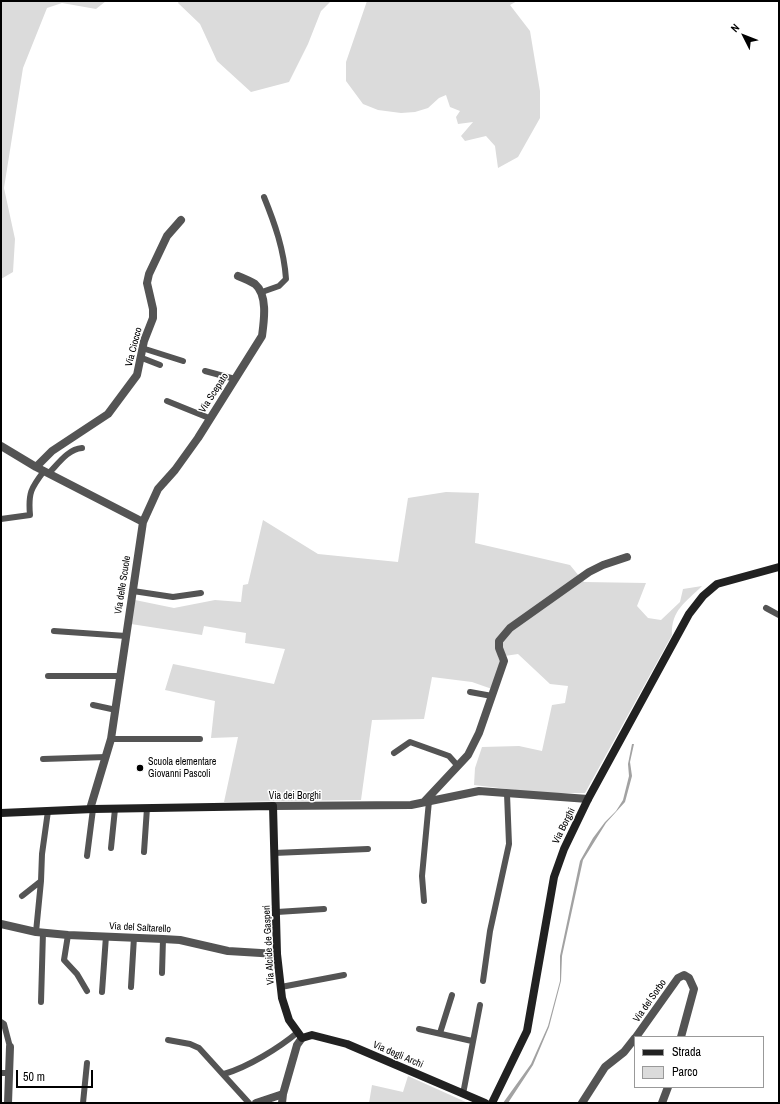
<!DOCTYPE html>
<style>
body{margin:0}
#map{position:relative;width:780px;height:1104px;overflow:hidden;background:#fff;font-family:"Archivo Narrow",sans-serif}
canvas{display:block}
.frame{position:absolute;inset:0;border:2px solid #000;pointer-events:none}
.legend{position:absolute;left:634px;top:1036px;width:130px;height:52px;box-sizing:border-box;background:#fff;border:1px solid #999;margin:0;padding:5px 7px;list-style:none;font-size:12px;color:#000}
.legend li{display:flex;align-items:center;gap:8px;height:20px}
.legend b{width:20px;border:1px solid #999}
.north{position:absolute;left:724px;top:16px;width:40px;height:40px;-webkit-text-stroke:3px #fff;paint-order:stroke;rotate:312deg;font-size:11px;font-weight:700;line-height:16px;text-align:center;color:#000}
.north::after{content:'';display:block;margin:auto;width:14px;height:18px;background:#000;clip-path:polygon(50% 0,100% 100%,50% 72%,0 100%)}
.scale{position:absolute;left:16px;top:1070px;width:77px;height:18px;box-sizing:border-box;border:2px solid #000;border-top:0;padding-left:5px;font-size:12px;line-height:14px;white-space:nowrap;color:#000;-webkit-text-stroke:3px #fff;paint-order:stroke}
</style>
<div id="map">
<canvas width="780" height="1104"></canvas>
<div class="frame"></div>
<ul class="legend">
<li><b style="height:5px;background:#212121"></b>Strada</li>
<li><b style="height:11px;background:#dbdbdb"></b>Parco</li>
</ul>
<div class="north">N</div>
<div class="scale">50 m</div>
</div>
<script>
const g = document.querySelector('canvas').getContext('2d');
g.lineJoin = 'round';
function fillPath(path, color) { g.fillStyle = color; g.fill(path, 'evenodd'); }
function strokePath(path, color, width, dash) { g.strokeStyle = color; g.lineWidth = width; g.lineCap = dash ? 'butt' : 'round'; g.setLineDash(dash || []); g.stroke(path); }
function drawText(font, color, halo, rows, align = 'center') {
  g.font = font + ' "Archivo Narrow",sans-serif'; g.lineWidth = 3; g.setLineDash([]); g.textBaseline = 'middle'; g.strokeStyle = halo; g.fillStyle = color; for (const [text, x, y, turn = 0] of rows) {
    g.save(); g.translate(x, y); g.rotate((+turn || 0) * Math.PI / 180); g.textAlign = isNaN(turn) ? turn : align; if (halo) g.strokeText(text, 0, 0); g.fillText(text, 0, 0); g.restore();
  }
}
fillPath(new Path2D(`
 M1 1H106L96 9 62 3 47 8 23 68 4 188 15 239 13 272 1 279Z
 M179 1H331L321 11 308 44 289 82 251 92 217 61 200 24 178 3Z
 M367 1H517L510 5 530 31 540 91V118L518 157 498 168 495 146 486 136 465 141 461 136 473 122 458 124 456 117 460 111 450 107 446 95 439 98 428 108 415 112 401 113 378 110 363 104 346 81V62Z
 M446 492 479 493 475 543 570 565 584 582 646 583 637 606 648 618 661 620 680 602 683 589 702 586C686 602 671 610 672 635L585 793H541L474 785 475 768 482 747 519 746 542 751 552 705 565 703 568 686 550 684 518 654 498 657 501 663 492 689 472 682 432 677 424 719 372 720 361 800 224 802 238 737 211 738 215 701 165 690 173 664 274 684 285 649 245 643 246 633 204 626 202 635 131 624 135 600 174 608 215 600 241 602 243 585 248 584 263 520 318 554 398 562 408 498Z
 M408 1076 468 1103H369L372 1085 403 1092Z`), '#dbdbdb');
fillPath(new Path2D(`
 M632 744H634L630 762 632 776 625 802 606 823 583 860 562 956 561 981 549 1027 533 1065 508 1103H503L531 1064 548 1026 560 981V956L580 861 593 838 605 822 616 811 623 800 629 776 628 764Z`), '#a2a2a2');
strokePath(new Path2D(`
 M262 292 279 286 286 279C284 250 275 224 264 197
 M142 348 183 361
 M142 358 160 365
 M205 371 235 379
 M167 401 209 418
 M49 473C58 464 68 449 82 448
 M1 519 30 515C28 493 31 488 44 471
 M133 591 173 597 201 593
 M766 608 779 615
 M54 631 126 636
 M48 676H120
 M470 692 492 696
 M93 705 116 710
 M111 739H200
 M394 753 410 742 449 756 457 765
 M43 759 106 757
 M111 848 115 809
 M144 852 147 808
 M274 853 368 849
 M87 856 93 809
 M22 896 41 881 42 854 48 811
 M424 901 422 876 429 801
 M277 912 324 909
 M36 932 41 881
 M68 935 64 960 77 974 87 991
 M162 973 163 939
 M483 981 490 931 509 844 507 794
 M131 987 134 937
 M281 987 344 975
 M102 992 106 936
 M41 1002 43 932
 M1 1022 4 1024 10 1047
 M419 1029 472 1041
 M440 1033 452 995
 M168 1040 190 1044 199 1048 249 1103
 M1 1073H9
 M224 1074C248 1067 279 1048 298 1032
 M463 1094 480 1005
 M83 1103 87 1063`), '#545454', 6);
strokePath(new Path2D(`
 M1 446 36 467 143 522 111 739 90 809
 M36 467 52 451 108 414 137 375 144 341 153 318V309L147 283 149 274 167 236 181 220
 M143 522 158 489 175 470 198 438 262 336C264 321 268 295 255 284 250 281 243 278 238 276
 M424 802 468 755 479 733 504 661 499 648V641L510 628 589 572 603 565 627 557
 M273 806 411 805 479 791 588 799
 M1 924 36 932 68 935 163 939 180 940 228 951 277 954
 M636 1037 678 978 684 975 689 978 694 989 681 1037
 M8 1103 10 1047
 M256 1103 283 1094 297 1045 302 1038
 M282 1103 283 1094
 M582 1103 605 1067 624 1052 635 1038
 M662 1103 668 1087`), '#545454', 8);
strokePath(new Path2D(`
 M1 813 93 809 273 806 277 954 282 998 289 1020 302 1038 312 1035 347 1044 485 1103
 M492 1103 527 1031 554 877 564 849 588 799 689 614 703 596 717 584 779 567`), '#212121', 8);
for (const [x, y, r, color] of [
 [140,768,4,"#000"]
]) { const dot = new Path2D(); dot.arc(x, y, r, 0, 2 * Math.PI); g.fillStyle = color; g.fill(dot); strokePath(dot, '#fff', 1.5); }
drawText('10px', '#000', '#fff', [
 ["Via Ciocco",134,347,-75],
 ["Via Scepato",214,393,-57],
 ["Via delle Scuole",123,585,-81],
 ["Via dei Borghi",295,796],
 ["Via Borghi",564,826,-64],
 ["Via del Saltarello",140,928,3],
 ["Via Alcide de Gasperi",269,945,-93],
 ["Via del Sorbo",650,1001,-55],
 ["Via degli Archi",398,1055,23]
]);
drawText('10px', '#000', '#fff', [
 ["Scuola elementare",148,762],
 ["Giovanni Pascoli",148,774]
], 'left');
</script>
